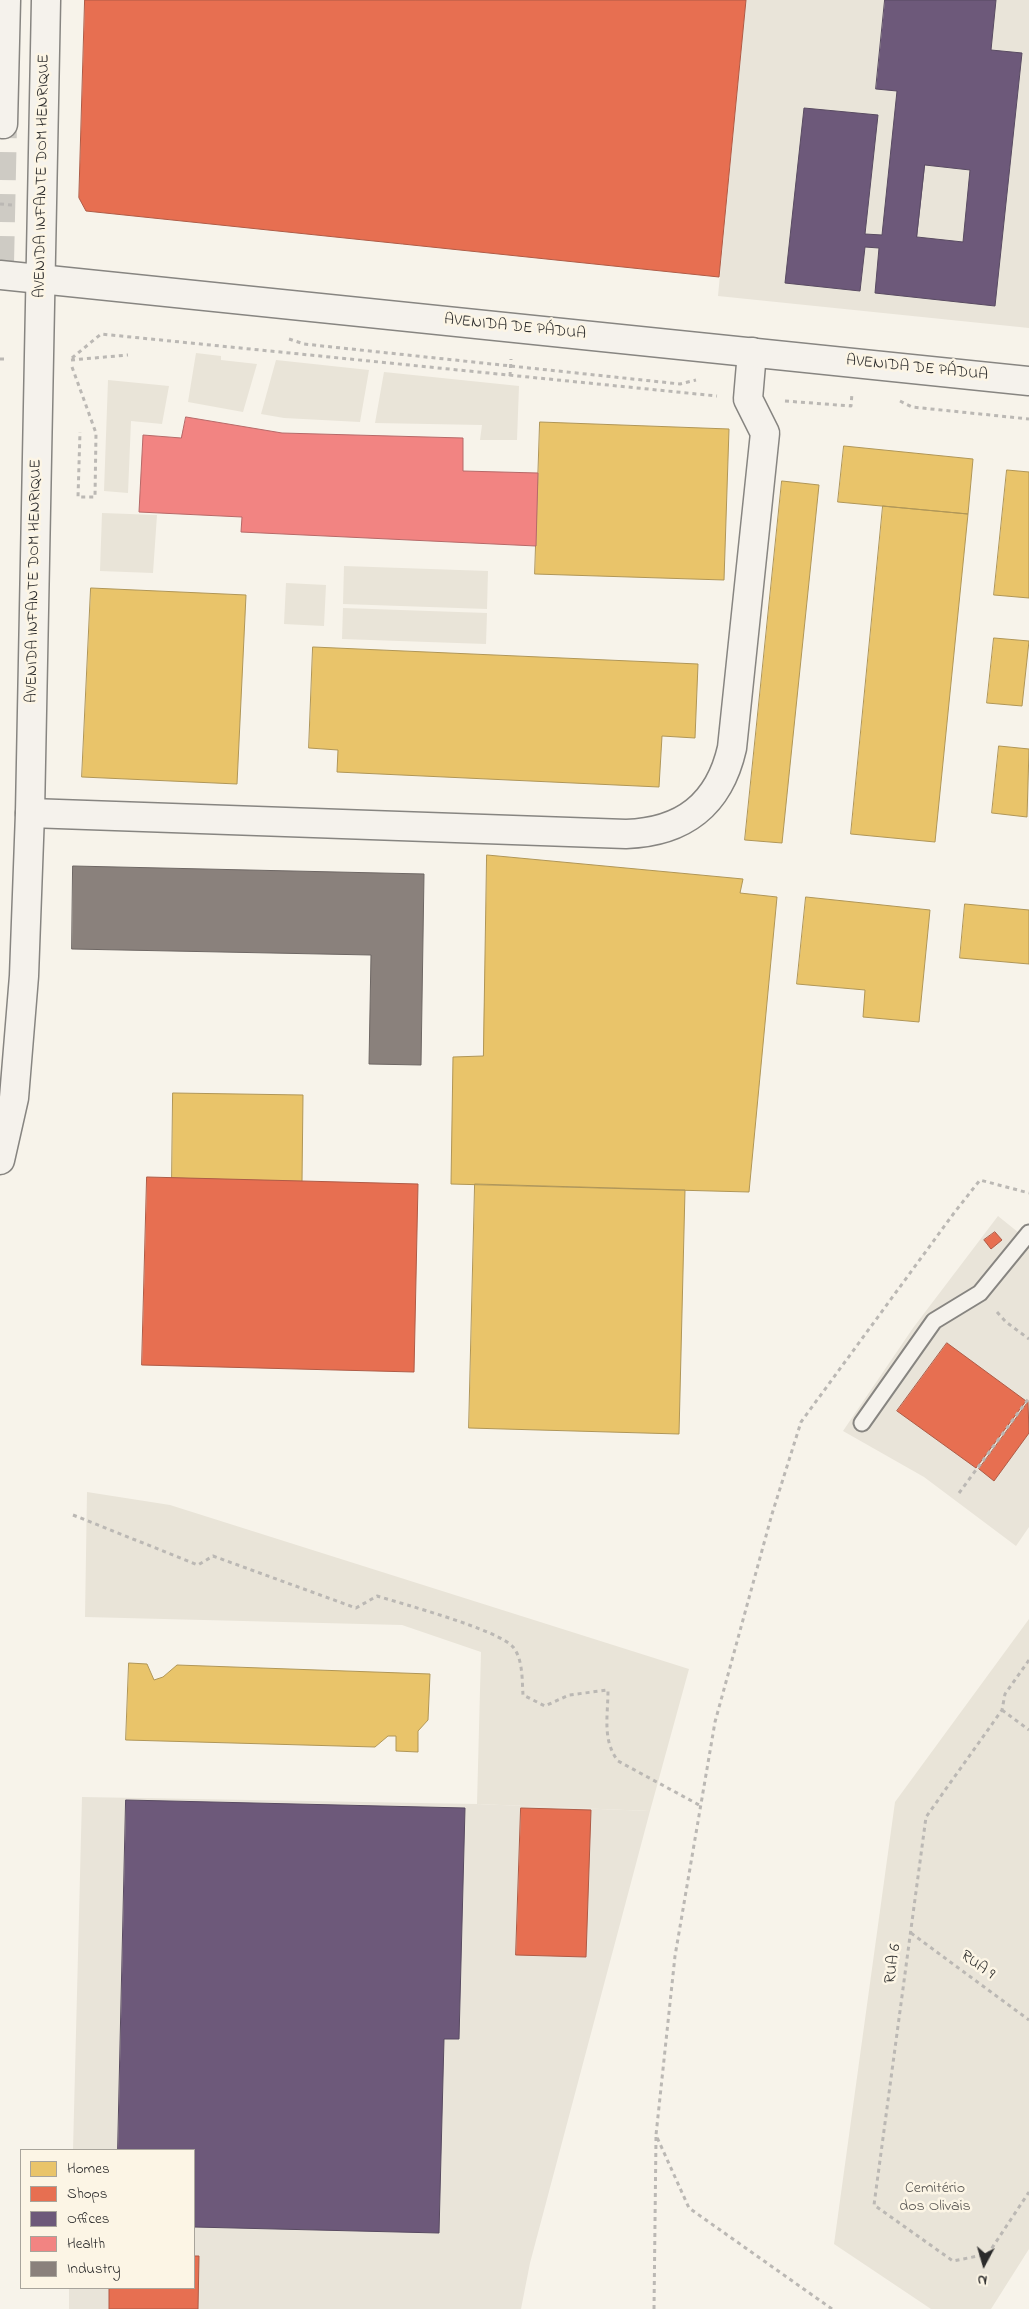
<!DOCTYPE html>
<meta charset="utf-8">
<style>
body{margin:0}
#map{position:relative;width:1029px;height:2309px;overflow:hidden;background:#f7f3ea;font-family:"Indie Flower",sans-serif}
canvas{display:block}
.legend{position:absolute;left:20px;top:2149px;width:175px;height:140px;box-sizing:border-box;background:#fcf5e5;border:1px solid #a8a49b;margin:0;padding:6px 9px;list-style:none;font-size:15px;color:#2b2b2b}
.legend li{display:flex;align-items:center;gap:10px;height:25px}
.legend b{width:25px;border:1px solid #a8a49b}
.north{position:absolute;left:959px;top:2239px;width:50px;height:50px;-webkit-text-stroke:4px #fcf5e5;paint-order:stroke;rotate:186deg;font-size:14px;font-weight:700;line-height:20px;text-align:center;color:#2b2b2b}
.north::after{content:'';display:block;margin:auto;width:18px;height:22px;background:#2b2b2b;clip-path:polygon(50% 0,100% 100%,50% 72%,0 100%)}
</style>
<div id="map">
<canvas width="1029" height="2309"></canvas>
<ul class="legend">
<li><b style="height:14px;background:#e9c46a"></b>Homes</li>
<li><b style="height:14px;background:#e76f51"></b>Shops</li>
<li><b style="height:14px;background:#6d597a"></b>Offices</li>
<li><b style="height:14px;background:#f28482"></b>Health</li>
<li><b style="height:14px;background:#8a817c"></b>Industry</li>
</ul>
<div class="north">N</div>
</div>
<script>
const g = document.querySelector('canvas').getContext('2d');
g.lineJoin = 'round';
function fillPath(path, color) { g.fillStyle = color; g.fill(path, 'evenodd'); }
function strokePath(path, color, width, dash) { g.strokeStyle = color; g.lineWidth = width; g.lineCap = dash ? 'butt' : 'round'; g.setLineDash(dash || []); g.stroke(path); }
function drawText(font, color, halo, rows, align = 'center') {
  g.font = font + ' "Indie Flower",sans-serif'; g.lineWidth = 5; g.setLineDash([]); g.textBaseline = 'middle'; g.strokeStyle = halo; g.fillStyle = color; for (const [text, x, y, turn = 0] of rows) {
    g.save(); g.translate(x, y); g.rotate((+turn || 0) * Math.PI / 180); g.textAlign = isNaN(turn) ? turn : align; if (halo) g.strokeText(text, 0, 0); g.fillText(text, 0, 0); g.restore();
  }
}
fillPath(new Path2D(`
 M746 0H1029V328L718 296Z
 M998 1216 1029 1241V1527L1016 1546 924 1477 843 1431 913 1328Z
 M82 1797 477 1804 650 1811 530 2263 521 2309H69V2288H194V2150H73Z`), '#e9e4d9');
fillPath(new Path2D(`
 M196 353 221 356V360L257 364 243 412 188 402Z
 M276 360 369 370 360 422 284 418 261 414Z
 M384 372 519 386 517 440H480L482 425 375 423Z
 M108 380 169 386 162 424 131 421 128 493 104 491Z
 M102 513 157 515 153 573 100 571Z
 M344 566 488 571 487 609 343 604Z
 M286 583 326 585 324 626 284 624Z
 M343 608 487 613 486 644 342 639Z
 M87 1492 170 1505 689 1669 650 1811 477 1804 481 1652 402 1625 85 1617Z
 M1029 1619V2249L991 2309H931L834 2244 895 1802Z`), '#e9e4d8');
const homes = new Path2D(`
 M540 422 729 429 724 580 535 574Z
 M844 446 973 459 968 514 838 502Z
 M1007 470 1029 472V598L994 595Z
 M782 481 819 485 782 843 745 840Z
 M883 506 968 514 935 842 851 834Z
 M91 588 246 595 237 784 82 777Z
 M994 638 1029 641 1022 706 987 703Z
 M313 647 698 664 695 738 662 736 659 787 337 772 338 750 309 748Z
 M999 746 1029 749 1027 817 992 813Z
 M487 855 743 879 740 893 777 897 749 1192 451 1184 453 1057 483 1056Z
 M806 897 930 910 919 1022 863 1017 865 990 797 984Z
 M965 904 1029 910V964L960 958Z
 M173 1093 303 1095 302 1182 172 1178Z
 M475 1184 685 1190 679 1434 469 1428Z
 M129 1663 147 1664 154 1680 163 1677 177 1665 430 1674 428 1720 418 1731V1752L396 1751V1736H388L375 1747 126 1740Z`);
fillPath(homes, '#e9c46a');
strokePath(homes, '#b09657', 1);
const shops = new Path2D(`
 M85 0H746L719 277 86 211 79 198Z
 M147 1177 418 1184 414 1372 142 1365Z
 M995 1232 1002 1240 991 1249 984 1240Z
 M947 1343 1026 1401 976 1468 897 1411Z
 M1028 1402 1029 1433 994 1481 979 1469Z
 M521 1808 591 1810 586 1957 516 1955Z
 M194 2256H199L198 2309H109V2288H194Z`);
fillPath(shops, '#e76f51');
strokePath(shops, '#af5b46', 1);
const offices = new Path2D(`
 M885 0H996L991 50 1022 53 995 306 875 293 879 248 865 247 860 291 785 283 804 108 878 115 865 234 882 235 897 91 876 89ZM925 165 970 170 963 242 917 237Z
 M126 1800 465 1808 459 2039H444L439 2233 194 2227V2150H118Z`);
fillPath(offices, '#6d597a');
strokePath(offices, '#594b62', 1);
const health = new Path2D(`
 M186 417 282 433 463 438V471L538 473 536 546 241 532 242 517 139 512 143 435 181 438Z`);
fillPath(health, '#f28482');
strokePath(health, '#b66968', 1);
const industry = new Path2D(`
 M73 866 424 874 421 1065 369 1064 371 955 72 949Z`);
fillPath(industry, '#8a817c');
strokePath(industry, '#6e6764', 1);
strokePath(new Path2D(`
 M0 264 3 124`), '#cecbc4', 28, [28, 14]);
const service = new Path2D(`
 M862 1423 934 1321 980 1293 1029 1233`);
const minor = new Path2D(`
 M30 813 626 834C683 832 719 805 732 748L765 433 748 399 752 352`);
const tertiary = new Path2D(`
 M0 275 1029 381`);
const trunk = new Path2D(`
 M3 124 6 0
 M0 1160 14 1098 24 976 30 813 46 0`);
strokePath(service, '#878581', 19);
strokePath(minor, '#878581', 31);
strokePath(tertiary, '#878581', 31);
strokePath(trunk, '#878581', 31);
strokePath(new Path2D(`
 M0 204 12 205
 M289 339 304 344 680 384 696 380
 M72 358 101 334 717 396
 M0 359H8
 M71 360 128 355
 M72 367 96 433 95 497H78L80 432
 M510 376 511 359
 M785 401 851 406 852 393
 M900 401 912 407 1029 419
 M997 1312 1006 1322 1029 1339
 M959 1493 1029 1398
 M73 1515 198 1565 213 1556 356 1608 377 1596C403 1604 499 1630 513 1647 523 1659 522 1680 523 1695L545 1706 569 1695 608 1690C608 1716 602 1740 618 1761L701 1806
 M1029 1660 1005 1694 1002 1710 926 1817 874 2205 953 2261 988 2254 1029 2192
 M1002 1710 1029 1730
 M911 1933 1029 2020
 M654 2309 656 2137
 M832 2309 689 2208 656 2135 675 1956 715 1722 772 1514 801 1422 954 1213 980 1180 1029 1193`), '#bbb8b4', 3, [4, 4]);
strokePath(service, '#f5f2ec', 15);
strokePath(minor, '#f5f2ec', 28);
strokePath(tertiary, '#f5f2ec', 28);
strokePath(trunk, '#f5f2ec', 28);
drawText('16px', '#2b2b2b', '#fcf5e5', [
 ["AVENIDA INFANTE DOM HENRIQUE",43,176,-89],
 ["AVENIDA DE PÁDUA",515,328,6],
 ["AVENIDA DE PÁDUA",917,369,6],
 ["AVENIDA INFANTE DOM HENRIQUE",35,581,-89],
 ["RUA 6",894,1964,-82],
 ["RUA 9",977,1966,36]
]);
drawText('16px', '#585653', '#fcf5e5', [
 ["Cemitério",935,2189],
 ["dos Olivais",935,2207]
]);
</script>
